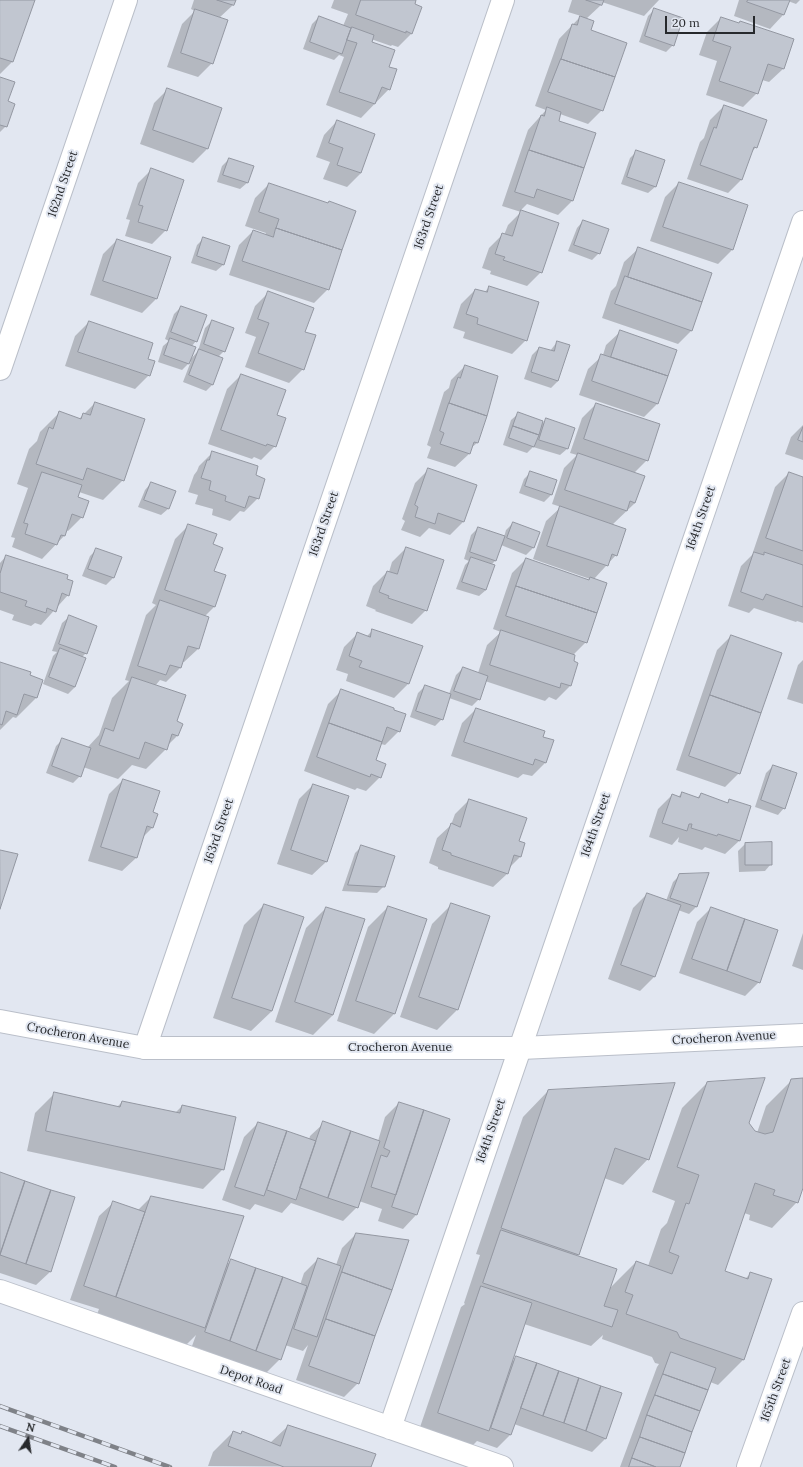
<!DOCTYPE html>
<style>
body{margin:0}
#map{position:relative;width:803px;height:1467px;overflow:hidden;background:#e2e7f1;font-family:Lora,serif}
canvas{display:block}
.north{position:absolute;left:8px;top:1419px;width:40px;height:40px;-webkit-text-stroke:3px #e2e7f1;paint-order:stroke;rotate:13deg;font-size:11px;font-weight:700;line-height:16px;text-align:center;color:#27292c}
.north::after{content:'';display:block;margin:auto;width:14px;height:18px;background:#27292c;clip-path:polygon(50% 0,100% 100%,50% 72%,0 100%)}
.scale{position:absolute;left:665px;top:16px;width:90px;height:18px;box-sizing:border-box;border:2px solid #27292c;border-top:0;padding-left:5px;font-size:12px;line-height:14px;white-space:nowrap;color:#27292c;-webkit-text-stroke:3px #e2e7f1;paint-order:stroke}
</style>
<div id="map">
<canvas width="803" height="1467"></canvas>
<div class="north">N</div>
<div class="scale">20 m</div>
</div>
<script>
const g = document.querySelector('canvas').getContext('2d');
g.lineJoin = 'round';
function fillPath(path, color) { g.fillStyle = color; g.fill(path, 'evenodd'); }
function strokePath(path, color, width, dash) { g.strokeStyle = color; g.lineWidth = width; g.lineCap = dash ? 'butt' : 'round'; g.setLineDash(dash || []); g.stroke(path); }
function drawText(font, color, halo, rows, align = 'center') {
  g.font = font + ' Lora,serif'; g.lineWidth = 4; g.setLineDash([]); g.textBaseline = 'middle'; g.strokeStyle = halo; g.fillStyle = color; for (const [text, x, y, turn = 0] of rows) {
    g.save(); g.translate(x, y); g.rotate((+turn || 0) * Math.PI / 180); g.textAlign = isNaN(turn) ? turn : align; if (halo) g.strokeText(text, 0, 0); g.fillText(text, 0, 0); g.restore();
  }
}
fillPath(new Path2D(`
 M0 0H33L12 62 0 74Z
 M194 0H235L233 5 219 18 212 63 198 77 167 67 182 24 195 11 191 9Z
 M334 0H415L412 33 398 47 392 45 391 46 371 39 370 42 388 67 389 89 361 118 326 105 344 57 339 55 334 60 303 49 312 24 319 17 343 26 348 14 331 8Z
 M572 0H659L644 16 602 2 601 5 586 19 590 31 602 110 588 124 560 114 557 121 595 134 572 201 558 215 527 204 520 211 558 224 541 272 527 286 490 274 491 271 482 268 489 248 503 234 504 235 508 225 521 212 502 206 528 130 546 110 535 106 559 39 581 16 568 12Z
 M739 0H800L796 4 788 1 783 15 770 29 734 16Z
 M655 9 673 45 666 52 639 42 648 16Z
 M721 18 738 24 740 22 783 69 769 82 762 80 757 93 743 107 706 95 717 61 699 55 707 32Z
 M0 78 7 102 6 126 0 132Z
 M168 89 221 108 207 149 193 163 140 144 154 103Z
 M724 106 756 147 751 153 742 179 728 193 687 179 700 142 704 138 710 120Z
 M337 121 374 134 361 173 347 187 323 179 330 162 316 157 324 135Z
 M637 151 655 187 648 193 621 184 630 158Z
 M229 159 247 183 240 189 217 182 222 166Z
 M151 170 166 230 152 244 125 236 130 220 126 219 138 183Z
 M679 183 747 206 732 250 718 264 650 241 665 197Z
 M269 184 328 289 314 303 229 275 239 245 253 231 265 235 266 233 245 226 255 198Z
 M583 221 599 253 592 260 568 251 577 228Z
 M204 238 223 265 216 271 191 263 197 245Z
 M117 240 170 258 156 299 142 313 90 295 103 254Z
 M638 249 711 273 692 330 678 344 602 318 611 291 616 286 624 262Z
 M489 287 526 340 512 354 463 338 465 332 453 328 461 304 475 290 484 293Z
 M269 292 304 332 303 369 289 383 245 367 256 337 245 333 255 306Z
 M181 307 196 341 191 347 190 360 198 351 205 328 212 321 224 351 218 357 213 384 206 391 183 382 191 361 182 370 158 362 163 346 169 341 165 339 174 314Z
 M89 322 149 375 135 389 65 366 75 336Z
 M620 332 675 350 658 403 644 417 579 395 588 369 603 355 606 345Z
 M557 342 558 381 551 388 524 379 532 355 539 348 550 351Z
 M465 366 477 443 471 448 469 454 455 467 427 458 431 447 427 445 444 392 449 388 451 380Z
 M241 375 276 416 275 446 261 460 254 457 252 459 208 444 227 389Z
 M95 403 123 480 103 500 79 492 77 498 82 517 68 531 66 530 64 536 42 559 12 547 15 538 11 537 28 488 17 484 29 449 37 441 40 432 60 412 79 419Z
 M596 404 647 460 634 473 635 503 612 525 616 555 594 579 586 642 573 655 572 662 577 664 570 686 556 700 549 697 545 701 485 681 479 699 472 706 449 698 442 719 435 726 410 717 418 693 425 686 449 694 456 675 463 668 478 673 487 645 501 632 493 629 512 573 526 559 588 581 590 579 533 559 546 521 561 507 552 504 564 468 577 455 570 453 582 418Z
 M518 414 541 425 546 420 567 449 560 455 533 447 527 453 503 445 511 420Z
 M803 425V460L785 454 791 437Z
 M213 452 254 476 258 498 244 512 240 511 230 521 212 515 213 509 195 504 198 495 188 492 194 475 197 471 199 466Z
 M428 470 464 521 450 535 429 528 420 537 401 530 405 521 402 519 415 483Z
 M531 472 555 480 551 495 544 502 519 493 524 479Z
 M789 473 803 478V623L797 621 796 622 754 608 749 613 728 606 741 566 755 552H753L775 487Z
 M151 483 168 509 161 515 138 507 145 490Z
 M513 523 539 533 533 548 526 555 501 545 495 561 491 565 486 590 479 596 456 589 465 565 469 561 464 559 471 535 478 528 504 537 506 530Z
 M189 525 212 545 213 572 225 576 214 607 205 616 198 649 184 662H182L180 668 166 682 160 680 155 686 176 722 177 736 167 746 166 749 146 769 132 765 118 779 83 767 80 776 73 783 46 773 56 746 63 739 87 748 99 735 112 698 129 681 125 680 146 615 156 605 152 603 175 539Z
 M406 548 426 610 412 624 375 611 376 610 366 606 373 586 387 572H389L392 562Z
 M97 549 120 557 113 578 106 585 82 576 90 556Z
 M6 556 68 595 41 625 35 623 31 626 12 620 14 615 0 610V563Z
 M69 617 86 653 82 657 75 687 68 694 43 684 53 656 57 652 52 651 62 623Z
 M373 630 421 647 408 684 394 698 346 681 348 674 336 670 344 647 357 634 366 637Z
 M731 636 739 773 725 787 676 770 717 650Z
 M803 660V704L787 699 798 665Z
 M0 663 42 680 36 698 16 718 13 717 0 730Z
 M342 690 399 731 385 745 381 744 374 761 380 777 366 791 357 788 355 790 304 771 328 704Z
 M476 709 541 737 545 763 532 776 523 774 518 778 451 756 462 723Z
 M773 766 784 808 778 815 755 807 766 773Z
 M123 780 152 813V828L143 837 136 858 122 871 88 861 109 794Z
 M313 785 326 862 312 875 277 864 299 799Z
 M682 793 697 798 701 794 727 803 730 800 739 841 725 854 705 847 702 850 678 842 679 837 672 845 649 837 658 809 672 795 678 797Z
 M469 800 518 842 520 857 509 868 507 874 493 887 438 869V867L429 863 437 838 451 825 455 814Z
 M745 844 771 864 765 871 739 872 738 851Z
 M362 846 384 886 377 893 342 891 355 853Z
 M708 874 696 907 689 914 678 910 654 977 640 991 608 979 633 908 647 894 666 901 673 882 680 875Z
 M452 904 457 1010 437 1030 400 1017 432 924Z
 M264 905 272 1011 251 1031 213 1018 244 925Z
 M388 907 394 1014 374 1034 337 1021 368 927Z
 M326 908 333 1015 313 1035 275 1022 306 928Z
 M711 908 759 982 745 996 679 973 697 922Z
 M803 933V970L792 966Z
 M803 1079V1185L797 1202 772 1228 749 1220 750 1215 744 1213 724 1272 745 1279 751 1273 770 1280 743 1360 718 1385 710 1382 679 1467H620L657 1367 659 1364 655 1363 652 1357 602 1339 603 1335 591 1346 524 1324 511 1363 517 1357 621 1394 606 1438 592 1452 514 1424 511 1434 497 1448 477 1441 468 1450 418 1433 461 1307 465 1304 464 1303 480 1255 476 1254 523 1117 548 1091 648 1159 623 1185 604 1178 578 1254 576 1256 609 1289 636 1262 648 1266 661 1229 667 1223 675 1201 652 1192 682 1108 707 1083 748 1123 754 1132 757 1133 766 1106 792 1080Z
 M55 1093 117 1107 122 1102 175 1113 182 1106 223 1169 203 1189 27 1151 35 1113Z
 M399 1103 416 1215 403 1229 378 1221 382 1209 359 1201 357 1207 343 1221 291 1203 282 1213 255 1204 250 1210 222 1200 244 1137 258 1123 309 1140 310 1136 324 1123 378 1141 385 1117Z
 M0 1174 50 1272 36 1285 0 1273Z
 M151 1197 225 1267 231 1260 300 1285 304 1273 318 1259 336 1265 342 1248 356 1234 358 1383 344 1397 296 1380 308 1345 303 1351 285 1345 280 1359 266 1373 192 1346 196 1335 184 1347 96 1317 99 1309 70 1300 99 1216 113 1203 137 1211Z
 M288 1426 370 1467 208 1466 213 1452 233 1432 240 1435 242 1433 270 1443Z`), '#0003');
const building = new Path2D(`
 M0 0H35L13 62 0 58Z
 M217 0H236L234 5Z
 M361 0H416L415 4 422 7 412 34 406 31V33L356 15Z
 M586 0H604L602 5Z
 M748 0H790L784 15 747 2Z
 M654 8 683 18 674 46 645 36Z
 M195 9 228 20 213 64 181 53Z
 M319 16 351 28 342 54 310 42Z
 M580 16 594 21 591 30 627 43 615 77 561 59 572 24 577 25Z
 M721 17 739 23 740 21 794 39 784 69 768 64 758 94 719 81 731 47 713 41Z
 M352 27 374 35 372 42 395 50 389 67 397 69 390 90 382 87 375 104 339 92 357 43 347 40Z
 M561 59 615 77 603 111 548 92Z
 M0 77 15 82 8 101 15 104 7 127 0 125Z
 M167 88 222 108 208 149 153 130Z
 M724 105 767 120 757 148 754 147 742 180 700 165 714 127 716 128Z
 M547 107 561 112 559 121 596 133 584 168 529 150 541 115 544 116Z
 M337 120 375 134 361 173 337 165 343 148 329 143Z
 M529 150 584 168 573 201 537 189 534 198 515 192Z
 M636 150 665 160 656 187 627 177Z
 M229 158 254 166 248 183 223 175Z
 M151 168 184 180 167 231 138 222 143 206 139 205Z
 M679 182 748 205 733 250 663 227Z
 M269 183 328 203 329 201 356 211 342 250 276 228 279 219 259 212Z
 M521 210 559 223 542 273 503 260 505 257 495 254 502 233 512 236Z
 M583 220 609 229 600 254 574 245Z
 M276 228 342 250 329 290 242 261 253 230 273 237Z
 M203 237 230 246 224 265 197 256Z
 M117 239 171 257 157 299 103 281Z
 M638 247 712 273 702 302 628 277Z
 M625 276 702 302 692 331 615 304Z
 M489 286 539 302 527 341 477 324 478 318 466 314 475 289 487 292Z
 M268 291 314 308 305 332 316 335 304 370 258 353 269 323 258 319Z
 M181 306 207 315 197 342 171 332Z
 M212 320 234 328 225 352 204 344Z
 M89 321 153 343 148 359 155 361 150 376 78 352Z
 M620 330 677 350 668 376 611 357Z
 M170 338 196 347 189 364 164 355Z
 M557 341 570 345 558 381 531 372 539 347 554 351Z
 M199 349 223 358 213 385 189 375Z
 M601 354 668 376 658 404 592 381Z
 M465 365 498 376 487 416 449 403 458 377 460 378Z
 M241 374 286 390 277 415 286 418 276 447 267 444 266 446 221 430Z
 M95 402 145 419 124 481 87 468 83 480 36 464 49 427 53 429 59 411 81 419 83 413 90 415Z
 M449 403 487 416 478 443 474 442 470 454 440 444 444 433 440 431Z
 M596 403 660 424 648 461 584 439Z
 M518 412 543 421 539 435 513 426Z
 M546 418 575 428 568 449 539 440Z
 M513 426 539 435 534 447 509 438Z
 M803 427V442L798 440Z
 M212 451 258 466 256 475 265 479 259 499 249 496 245 508 225 501 226 496 209 490 211 481 201 478 207 460H209Z
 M578 453 645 476 635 503 630 501 627 511 565 490Z
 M428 468 477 485 464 522 438 513 435 524 415 517 418 507 415 505Z
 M530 471 557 480 552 495 525 486Z
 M42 472 82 485 78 497 89 501 83 518 72 514 65 536 61 535 57 545 25 534 28 524 24 523Z
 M789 472 803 477V551L766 538Z
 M151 482 176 491 169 509 144 500Z
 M560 506 626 529 617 556 612 554 608 566 547 546Z
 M513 522 540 532 534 548 507 538Z
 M188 524 217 534 213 544 223 548 214 571 226 575 215 607 165 590Z
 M478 527 505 536 496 561 470 552Z
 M406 547 444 560 427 611 388 598 389 596 379 592 387 571 397 574Z
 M96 548 122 557 114 578 88 569Z
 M754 552 764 555V552L803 565V607L766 594 763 600 741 592Z
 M6 555 68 575 67 579 73 581 69 596 62 593 56 612 47 608 46 613 25 606 27 601 0 592V574Z
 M471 557 495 565 486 590 462 582Z
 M526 558 589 580 590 577 607 583 597 613 516 586Z
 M516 586 597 613 587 643 506 616Z
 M160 600 209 617 199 649 188 646 181 668 170 665 166 675 138 666Z
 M69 615 97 626 87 654 59 644Z
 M372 629 423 646 409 684 359 667 362 661 349 656 357 632 370 637Z
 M501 630 575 655 574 661 578 663 571 686 561 683 560 688 490 665Z
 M731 635 782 653 761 713 710 695Z
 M60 648 86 658 75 687 49 677Z
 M0 662 31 672 30 675 43 680 37 698 24 694 17 715 6 711 2 725 0 724Z
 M463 667 488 676 480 700 454 691Z
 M132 677 186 695 177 721 183 724 178 736 172 734 167 750 145 742 139 759 99 745 105 728 113 731Z
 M425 685 451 694 443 720 416 711Z
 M341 689 394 708V710L406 714 400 732 387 727 382 742 329 723Z
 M710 695 761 713 740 774 689 756Z
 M476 708 545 731 543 737 554 740 546 763 535 759 533 765 464 742Z
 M329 723 382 742 376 760 386 764 381 778 371 774 370 777 317 757Z
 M62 738 91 748 81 777 52 766Z
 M773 765 797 773 785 809 761 800Z
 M123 779 160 791 153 812 158 814 153 828 147 826 137 858 101 847Z
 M313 784 349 796 327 862 291 850Z
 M682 792 699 798 701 793 728 803 729 799 751 806 740 841 718 834 717 836 691 828 692 824H689L687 831 662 823 672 794 680 797Z
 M469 799 527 818 519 841 525 843 521 857 514 855 508 874 451 855V853L442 850 451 823 460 827Z
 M772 842V865H745V843Z
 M361 845 395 856 385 887 348 885Z
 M0 850 18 854 0 909Z
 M709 873 697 907 670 898 679 874Z
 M647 893 681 905 655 977 621 965Z
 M451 903 490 916 458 1010 419 997Z
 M264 904 304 917 272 1011 232 998Z
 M388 906 427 919 395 1014 356 1001Z
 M326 907 365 919 333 1015 295 1002Z
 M711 907 745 919 727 971 692 959Z
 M745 919 778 930 760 983 727 971Z
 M765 1078 749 1123 755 1131 765 1134 773 1132 791 1079 803 1078V1188L798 1203 773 1195 775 1190 755 1183 725 1271 748 1279 750 1272 772 1279 744 1360 680 1338 677 1332 626 1314 633 1295 625 1292 636 1261 672 1274 679 1256 669 1252 686 1203 689 1204 699 1175 677 1167 707 1082Z
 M675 1083 649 1160 615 1148 579 1255 501 1228 548 1090Z
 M54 1092 120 1107 122 1101 180 1113 182 1105 236 1117 224 1170 46 1131Z
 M399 1102 424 1110 396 1195 371 1187 381 1155 387 1157 390 1151 384 1148Z
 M424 1110 450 1119 417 1215 392 1207Z
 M323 1121 351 1131 328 1198 300 1188Z
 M258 1122 287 1131 264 1196 235 1187Z
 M287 1131 316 1141 296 1200 267 1190Z
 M351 1131 380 1141 358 1208 328 1198Z
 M0 1172 25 1181 0 1255Z
 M25 1181 51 1190 26 1264 0 1255Z
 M51 1190 75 1197 51 1272 26 1264Z
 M151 1196 244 1216 205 1328 116 1297Z
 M113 1201 145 1212 116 1297 84 1286Z
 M501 1230 617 1269 604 1306 618 1310 612 1327 483 1283Z
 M356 1233 409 1240 392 1290 342 1272Z
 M318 1258 341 1266 317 1337 294 1329Z
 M231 1259 256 1268 230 1341 205 1332Z
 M256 1268 283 1277 256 1351 230 1341Z
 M342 1272 392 1290 375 1336 326 1319Z
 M283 1277 307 1286 281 1360 256 1351Z
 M481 1286 532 1303 489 1431 438 1413Z
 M326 1319 375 1336 359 1384 309 1366Z
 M671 1352 716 1368 708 1390 663 1374Z
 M516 1356 537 1363 511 1435 491 1428Z
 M537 1363 559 1371 543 1416 521 1408Z
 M559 1371 579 1378 564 1423 543 1416Z
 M663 1374 708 1390 700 1411 655 1395Z
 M579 1378 601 1386 586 1431 564 1423Z
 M601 1386 622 1393 606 1439 586 1431Z
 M655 1395 700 1411 692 1432 647 1415Z
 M647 1415 692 1432 685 1453 640 1437Z
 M288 1425 376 1454 371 1467H284L228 1446 233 1431 241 1434 242 1431 280 1446Z
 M640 1437 685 1453 680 1467H656L632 1458Z
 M632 1458 656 1467H629Z`);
fillPath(building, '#c1c6d0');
strokePath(building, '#9397a1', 1);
const street = new Path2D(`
 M0 369 126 0
 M145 1048 503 0
 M0 1291 502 1467
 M390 1428 803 222
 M748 1467 803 1313`);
const secondary = new Path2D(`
 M0 1021 145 1048H521L803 1035`);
strokePath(street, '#babfc9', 24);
strokePath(secondary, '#babfc9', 24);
strokePath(street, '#fff', 22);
strokePath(secondary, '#fff', 22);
const rail = new Path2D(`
 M0 1406 170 1467
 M0 1426 115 1467`);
strokePath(rail, '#7f8288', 4.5);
strokePath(rail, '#e2e7f1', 3, [9]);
drawText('12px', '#27292c', '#e2e7f1', [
 ["162nd Street",63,184,-71],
 ["163rd Street",429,217,-71],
 ["164th Street",701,518,-71],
 ["163rd Street",324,524,-71],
 ["164th Street",596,825,-71],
 ["163rd Street",219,831,-71],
 ["Crocheron Avenue",78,1036,10],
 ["Crocheron Avenue",724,1038,-3],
 ["Crocheron Avenue",400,1048],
 ["164th Street",491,1131,-71],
 ["Depot Road",251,1380,19],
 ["165th Street",776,1390,-70]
]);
</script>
